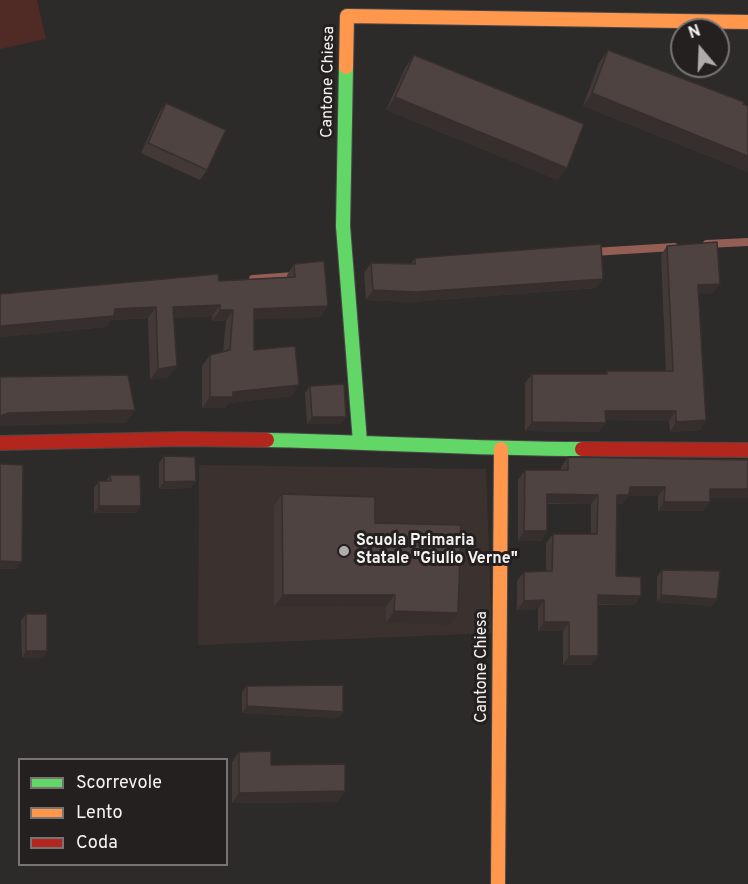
<!DOCTYPE html>
<style>
body{margin:0}
#map{position:relative;width:748px;height:884px;overflow:hidden;background:#2d2b2a;font-family:Overpass,sans-serif}
canvas{display:block}
.legend{position:absolute;left:18px;top:758px;width:210px;height:108px;box-sizing:border-box;background:#24201f;border:2px solid #787473;margin:0;padding:8px 10px;list-style:none;font-size:18px;color:#f5f3f2}
.legend li{display:flex;align-items:center;gap:12px;height:30px}
.legend b{width:30px;border:2px solid #787473}
.north{position:absolute;left:670px;top:18px;width:60px;height:60px;box-sizing:border-box;background:#24201f;border:2px solid #787473;border-radius:50%;rotate:341deg;font-size:16px;font-weight:700;line-height:24px;text-align:center;color:#f5f3f2}
.north::after{content:'';display:block;margin:auto;width:21px;height:27px;background:#afadac;clip-path:polygon(50% 0,100% 100%,50% 72%,0 100%)}
</style>
<div id="map">
<canvas width="748" height="884"></canvas>
<ul class="legend">
<li><b style="height:8px;background:#63d668"></b>Scorrevole</li>
<li><b style="height:8px;background:#ff974d"></b>Lento</li>
<li><b style="height:8px;background:#b3261e"></b>Coda</li>
</ul>
<div class="north">N</div>
</div>
<script>
const g = document.querySelector('canvas').getContext('2d');
g.lineJoin = 'round';
function fillPath(path, color) { g.fillStyle = color; g.fill(path, 'evenodd'); }
function strokePath(path, color, width, dash) { g.strokeStyle = color; g.lineWidth = width; g.lineCap = dash ? 'butt' : 'round'; g.setLineDash(dash || []); g.stroke(path); }
function drawText(font, color, halo, rows, align = 'center') {
  g.font = font + ' Overpass,sans-serif'; g.lineWidth = 6; g.setLineDash([]); g.textBaseline = 'middle'; g.strokeStyle = halo; g.fillStyle = color; for (const [text, x, y, turn = 0] of rows) {
    g.save(); g.translate(x, y); g.rotate((+turn || 0) * Math.PI / 180); g.textAlign = isNaN(turn) ? turn : align; if (halo) g.strokeText(text, 0, 0); g.fillText(text, 0, 0); g.restore();
  }
}
fillPath(new Path2D(`
 M199 465 486 469 492 633 198 645Z`), '#3b312f');
fillPath(new Path2D(`
 M0 0H37L46 39 0 49Z`), '#502a24');
strokePath(new Path2D(`
 M707 244 748 242
 M593 252 674 247
 M253 279 294 276`), '#945e55', 8);
const fast = new Path2D(`
 M346 67 343 226 360 442
 M267 440C372 442 477 449 582 449`);
const slow = new Path2D(`
 M346 67 347 16 748 22
 M498 884 501 449`);
const jam = new Path2D(`
 M0 443 182 439 267 440
 M582 449 748 450`);
strokePath(fast, '#4b4948', 16);
strokePath(slow, '#4b4948', 16);
strokePath(jam, '#4b4948', 16);
strokePath(fast, '#63d668', 14);
strokePath(slow, '#ff974d', 14);
strokePath(jam, '#b3261e', 14);
fillPath(new Path2D(`
 M608 50 748 106V172L583 106 599 63Z
 M414 55 558 180 386 110 405 68Z
 M166 103 207 170 200 180 141 153 159 113Z
 M667 246 713 293 698 294 706 420 700 430 670 432 669 421 606 420 599 432 525 431V383L532 374H605L607 371H666L661 255Z
 M415 258 596 288 411 302 366 300 364 273 371 263 411 264Z
 M294 264 328 306 320 317 254 319V350L292 396 229 403 225 408H202V366L210 355 223 352 226 321H212V316L174 318 169 377 150 380 148 318 111 320 106 327 0 337 219 281 287 277V275Z
 M310 386 346 417 341 424H307L305 393Z
 M164 456 191 488 159 489V463Z
 M568 457 710 498 703 511H658V496H628L622 504H617L616 576 635 605H598V656L591 665H563V631H538V609L517 610V581L524 572 546 571V543L553 534H591V504H547V531L541 541H518V480L525 470H561V467Z
 M110 475 136 513H94V488L99 481H106Z
 M282 494 375 523 458 613 450 625 386 623V606L274 607V506Z
 M662 570 717 599 712 606 657 602V577Z
 M26 614 47 651 42 658H22L21 621Z
 M247 686 343 712 338 718 242 713V692Z
 M239 752 271 765 338 802 232 803V762Z`), '#433a37');
fillPath(new Path2D(`
 M592 93 748 156V172L583 106Z
 M395 97 567 168 558 180 386 110Z
 M603 279 596 288 411 302 366 300 373 290Z
 M720 284 713 293 691 295 698 285Z
 M220 305 212 316 165 318 173 307Z
 M328 306 320 317 247 320 254 309Z
 M156 307 148 318 111 320 106 327 0 337V326L115 309Z
 M220 310H233L226 321H212Z
 M177 366 169 377 150 380 158 369Z
 M299 385 292 396 229 403 225 408H202L210 397 233 392Z
 M135 410 126 423 0 426V416L9 413Z
 M605 411H676L669 421 599 420Z
 M312 417H346L341 424H307Z
 M706 420 700 430 670 432 676 422Z
 M532 422 606 423 599 432 525 431Z
 M196 481 191 488 159 489 164 482Z
 M630 487H665L658 496H628L622 504H610L617 495Z
 M710 489H748V498H704Z
 M547 494 598 495 591 504 540 503Z
 M664 502H710L703 511H658Z
 M99 506H141L136 513H94Z
 M524 531H547L541 541H518Z
 M0 561 22 562 17 569H0Z
 M283 595H395L386 606 274 607Z
 M598 595 641 596 635 605 592 604Z
 M661 595 717 599 712 606 657 602Z
 M544 600 538 609 517 610 524 601Z
 M394 611 458 613 450 625 386 623Z
 M544 622H569L563 631H538Z
 M26 651H47L42 658H22Z
 M569 656H598L591 665H563Z
 M247 706 343 712 338 718 242 713Z
 M345 791 338 802 232 803 239 793Z`), '#372f2d');
const building = new Path2D(`
 M608 50 744 102 743 104 748 106V156L592 93Z
 M414 55 584 124 567 168 395 97Z
 M166 103 226 130 207 170 148 143Z
 M717 242 720 284 698 285 706 420 676 422V411H605L606 423 532 422V374H607V371H673L667 246Z
 M601 244 603 279 417 292 373 290 371 263 415 264V258Z
 M324 261 328 306 254 309V350L295 346 299 385 233 392V397H210V355L230 350 233 310H220V305L173 307 177 366 158 369 156 307 115 309 114 316 0 326V294L218 274 219 281 295 277 294 264Z
 M128 375 135 410 9 413 0 416V377Z
 M344 384 346 417H312L310 386Z
 M164 456 195 457 196 481 164 482Z
 M568 457 748 460V489H710V502H664L665 487H630L629 495H617L616 576 641 577V596L598 595V656H569V622H544V600L524 601V572L552 571 553 534H597L598 495 547 494V531H524L525 470H568Z
 M0 464 23 465 22 562 0 561Z
 M110 475H140L141 506H99V481H111Z
 M282 494 375 497V523L461 525 458 613 394 611 395 595H283Z
 M662 570 720 571 717 599 661 595Z
 M26 614H47V651H26Z
 M343 685V712L247 706V686Z
 M271 751V765L345 764V791L239 793V752Z`);
fillPath(building, '#4e4340');
strokePath(building, '#372f2d', 1.5);
for (const [x, y, r, color] of [
 [344,551,6,"#afadac"]
]) { const dot = new Path2D(); dot.arc(x, y, r, 0, 2 * Math.PI); g.fillStyle = color; g.fill(dot); strokePath(dot, '#24201f', 2); }
drawText('16px', '#f5f3f2', '#24201f', [
 ["Cantone Chiesa",329,82,-89],
 ["Cantone Chiesa",483,667,-90]
]);
drawText('bold 16px', '#f5f3f2', '#24201f', [
 ["Scuola Primaria",356,542],
 ["Statale \"Giulio Verne\"",356,560]
], 'left');
</script>
